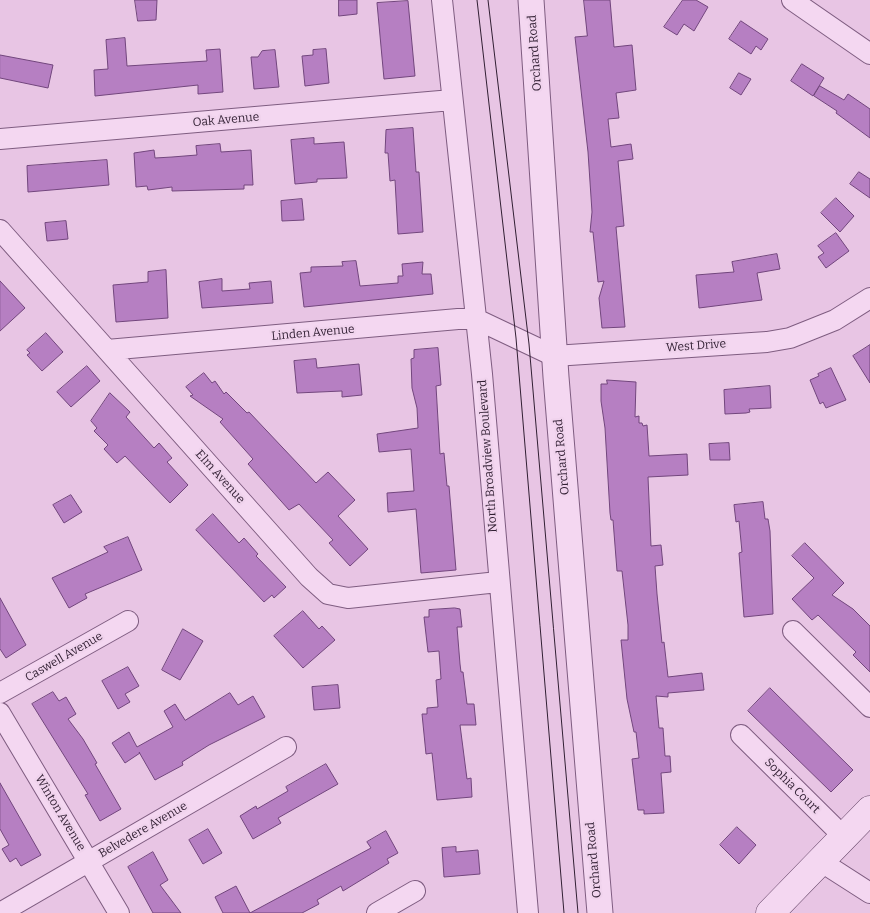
<!DOCTYPE html>
<style>
body{margin:0}
canvas{display:block;background:#e8c5e4}
</style>
<canvas width="870" height="913"></canvas>
<script>
const g = document.querySelector('canvas').getContext('2d');
g.lineJoin = 'round';
function fillPath(path, color) { g.fillStyle = color; g.fill(path, 'evenodd'); }
function strokePath(path, color, width, dash) { g.strokeStyle = color; g.lineWidth = width; g.lineCap = dash ? 'butt' : 'round'; g.setLineDash(dash || []); g.stroke(path); }
function drawText(font, color, halo, rows, align = 'center') {
  g.font = font + ' Bitter,serif'; g.lineWidth = 4.5; g.setLineDash([]); g.textBaseline = 'middle'; g.strokeStyle = halo; g.fillStyle = color; for (const [text, x, y, turn = 0] of rows) {
    g.save(); g.translate(x, y); g.rotate((+turn || 0) * Math.PI / 180); g.textAlign = isNaN(turn) ? turn : align; if (halo) g.strokeText(text, 0, 0); g.fillText(text, 0, 0); g.restore();
  }
}
const building = new Path2D(`
 M135 0H157L156 20 138 21Z
 M339 0H357V14L339 16Z
 M584 0H610L614 47 632 45 636 90 616 93 619 118 608 119 611 147 631 144 633 159 618 161 624 226 616 227 625 327 602 328 599 298 604 281 598 282 593 232H590L592 212 588 152 575 37 587 36Z
 M683 0H696L708 7 694 31 684 24 677 35 664 27Z
 M408 1 415 76 384 79 377 3Z
 M741 21 768 39 761 50 756 46 751 54 729 39Z
 M125 38 127 66 207 61 206 50 220 49 223 92 198 94V85L95 96 94 70 108 69 106 40Z
 M326 49 329 83 305 86 302 56 313 55V50Z
 M275 50 279 87 254 89 251 57H258L262 51Z
 M0 55 53 65 48 88 0 78Z
 M802 64 824 78 813 96 791 81Z
 M739 73 751 79 741 95 730 88Z
 M820 86 844 100 848 94 870 109V138L836 113 837 111 814 96Z
 M413 128 416 172H419L423 232 398 234 395 180 390 181 388 153H385L386 130Z
 M314 138V144L344 142 347 178 317 179V182L295 184 291 140Z
 M220 144 221 152 251 150 253 185H244V189L172 191V187L148 190 147 186 136 187 134 153 154 150 155 158 172 157 197 155 196 146Z
 M107 160 109 185 28 192 27 166Z
 M859 172 870 179V198L850 184Z
 M836 198 854 216 840 232 821 213Z
 M302 199 304 220 282 221 281 201Z
 M66 221 68 239 47 241 45 223Z
 M836 233 849 251 826 268 818 257 824 253 818 246Z
 M777 254 780 269 757 273 762 300 699 308 696 275 734 272 732 262Z
 M356 261 360 286 398 283V276H403L402 264 423 262 422 274H431L433 294 304 307 300 273 311 272V267L343 266 342 262Z
 M166 270 168 318 116 322 113 285 148 282V272Z
 M222 279V291L250 289 249 283 271 281 273 303 202 308 199 282Z
 M0 281 25 308 0 331Z
 M46 333 63 352 42 371 27 355 30 353 27 350Z
 M870 345V383L853 356Z
 M438 348 441 385 436 386 440 454 444 453 447 486H449L456 570 421 573 416 509 388 512 387 493 414 491 411 449 379 452 377 434 418 428 417 408 412 388 411 359 414 358V350Z
 M316 359 317 368 359 364 362 395 342 397V391L297 393 294 361Z
 M87 366 100 381 71 407 57 392Z
 M831 368 846 400 826 408 823 402 820 404 810 380 819 376 818 374Z
 M204 373 212 383 215 381 224 394 226 392 247 413 249 412 316 483 328 472 355 500 338 516 368 549 350 566 329 543 333 540 299 504 289 510 248 464 253 459 220 422 223 419 190 396 193 395 186 387Z
 M607 380 636 382 635 417 639 416V423H642L643 426 647 425 649 456 687 454 688 475 648 477 651 546 661 545 663 565 655 566 657 594 662 643 664 642 668 677 702 673 704 690 668 693V697L656 696 659 728H663L665 756H670L671 772 661 773 664 813 644 814V810H638L632 759 639 758 636 732H634L627 699 621 640H628V625L622 571H617L613 520H611L610 513 605 428 601 401V384H607Z
 M770 386 771 408 749 409 750 412 746 413 725 414 724 390Z
 M110 393 130 412 126 417 154 448 159 443 172 458 167 462 188 485 170 503 125 456 117 463 104 449 108 445 94 431 97 428 91 421Z
 M729 443 730 460H710L709 444Z
 M71 495 82 512 64 523 53 505Z
 M763 502 765 519H768L770 531 773 614 744 617 739 553 742 552 739 521 736 522 734 505Z
 M213 514 239 543 244 538 258 554 256 556 286 587 274 598 272 595 264 602 196 530Z
 M128 537 142 570 85 594 87 598 69 608 52 578 108 552 104 547Z
 M805 543 844 583 832 595 853 609 870 626V672L853 655 856 652 818 615 812 620 792 599 814 578 792 556Z
 M0 598 26 645 6 658 0 649Z
 M455 608 460 609 462 627H457L460 664 461 672H463L467 704H474L476 725H460L467 779 471 778 472 797 437 800 432 753 426 754 422 714H427V708L438 707 436 680 441 679 439 651 428 652 424 617H429V610Z
 M303 611 319 629 322 626 335 640 303 668 274 636Z
 M183 629 203 641 180 680 162 670Z
 M128 667 139 686 125 694 130 702 118 709 102 681Z
 M338 685 340 708 314 710 312 687Z
 M770 688 853 770 831 792 748 711Z
 M53 692 59 701 66 697 76 714 68 719 83 739 97 763 95 764 121 809 100 821 85 795 88 794 32 704Z
 M230 693 238 705 253 696 265 717 209 745 182 762 183 765 155 780 139 752 140 753 125 763 112 743 129 732 137 747 173 727 164 711 175 704 185 720Z
 M326 764 338 784 278 818 281 823 253 839 240 816 256 806 257 809 288 791 286 787Z
 M0 783 41 855 21 866 16 858 10 862 2 849 9 845 0 829Z
 M737 827 756 845 739 864 720 845Z
 M208 829 222 853 203 864 189 840Z
 M386 831 398 853 387 859 389 863 343 891 341 886 317 900 319 904 302 913H223L215 897 236 886 250 913 371 848 367 842Z
 M456 847V852L478 850 480 874 444 877 442 848Z
 M153 852 168 880 160 885 181 913H153L128 867Z`);
fillPath(building, '#b67fc2');
strokePath(building, '#72467d', 1);
const minor = new Path2D(`
 M442 0 482 374 528 913
 M792 0 870 54
 M0 139 452 100
 M0 230 309 577 328 594 348 598 498 582
 M107 350 458 319H476L554 356 767 342 790 338 835 320 870 298
 M793 631 870 707
 M0 693 128 621
 M0 713 119 913
 M741 735 844 837
 M820 861 870 893
 M0 913 286 747
 M377 913 415 891`);
const tertiary = new Path2D(`
 M531 0 556 377 600 913`);
const secondary = new Path2D(`
 M770 913 870 810`);
strokePath(minor, '#7f5d81', 22);
strokePath(tertiary, '#7f5d81', 27);
strokePath(secondary, '#5f4062', 29);
strokePath(minor, '#f4d7f1', 20);
strokePath(tertiary, '#f4d7f1', 25);
strokePath(secondary, '#f4d7f1', 28);
strokePath(new Path2D(`
 M477 0 516 338 564 913
 M488 0 529 344 578 913`), '#311f33', 1);
drawText('12px', '#311f33', '#f0d3ed', [
 ["Orchard Road",535,53,-94],
 ["Oak Avenue",226,120,-5],
 ["Linden Avenue",313,333,-5],
 ["West Drive",696,346,-4],
 ["North Broadview Boulevard",488,456,-94],
 ["Orchard Road",562,457,-95],
 ["Elm Avenue",220,477,48],
 ["Caswell Avenue",64,657,-30],
 ["Sophia Court",792,786,45],
 ["Winton Avenue",60,813,59],
 ["Belvedere Avenue",143,830,-30],
 ["Orchard Road",594,860,-95]
]);
</script>
